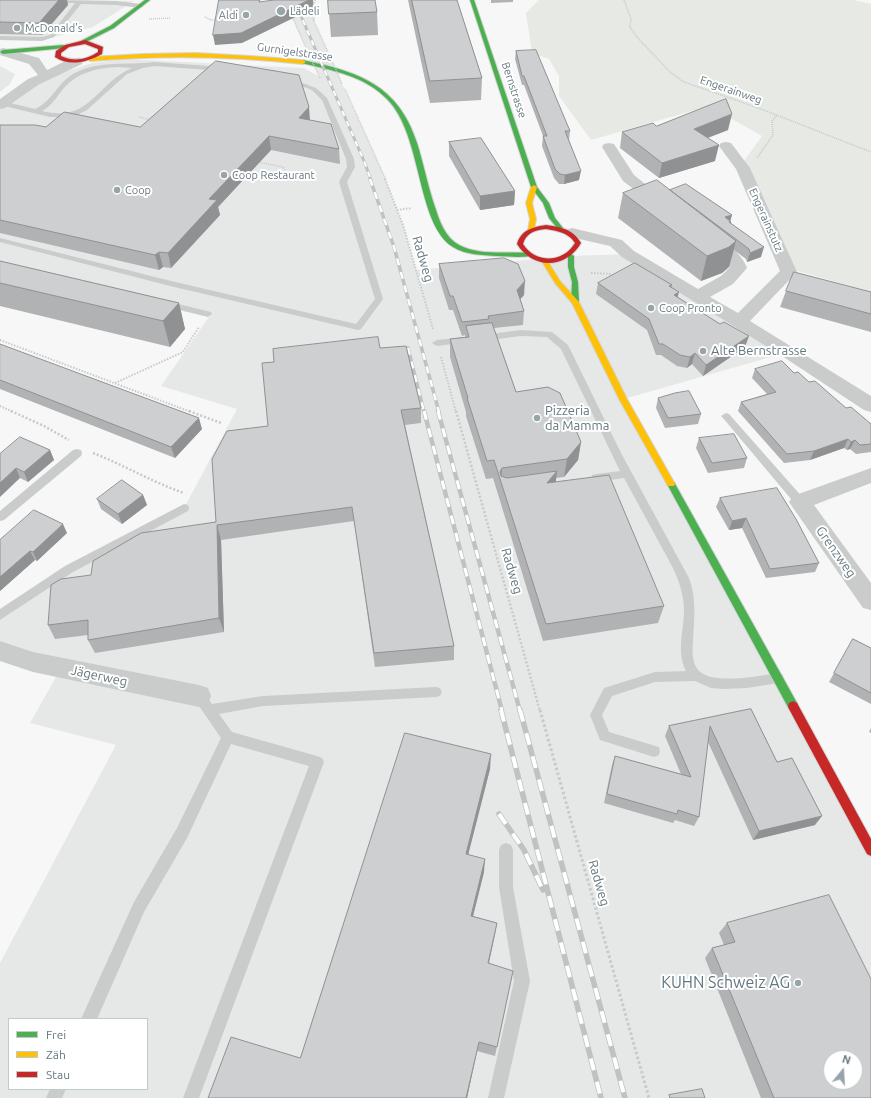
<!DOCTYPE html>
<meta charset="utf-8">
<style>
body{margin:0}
#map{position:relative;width:871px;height:1098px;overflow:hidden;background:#f7f7f7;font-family:Ubuntu,sans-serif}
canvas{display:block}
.legend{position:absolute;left:8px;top:1018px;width:140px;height:72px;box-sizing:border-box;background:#fff;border:1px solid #c1c9cc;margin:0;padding:5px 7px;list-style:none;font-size:12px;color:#647880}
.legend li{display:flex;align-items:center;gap:8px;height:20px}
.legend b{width:20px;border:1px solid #c1c9cc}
.north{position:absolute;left:823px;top:1050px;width:40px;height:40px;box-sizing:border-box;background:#fff;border:1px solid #c1c9cc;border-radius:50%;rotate:18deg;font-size:11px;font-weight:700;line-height:16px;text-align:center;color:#647880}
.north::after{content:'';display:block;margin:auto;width:14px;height:18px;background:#97a4aa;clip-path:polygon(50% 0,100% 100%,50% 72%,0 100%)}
</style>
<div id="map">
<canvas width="871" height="1098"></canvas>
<ul class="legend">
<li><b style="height:5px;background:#4caf50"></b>Frei</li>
<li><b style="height:5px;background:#ffc107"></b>Zäh</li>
<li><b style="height:5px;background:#c62828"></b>Stau</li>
</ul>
<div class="north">N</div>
</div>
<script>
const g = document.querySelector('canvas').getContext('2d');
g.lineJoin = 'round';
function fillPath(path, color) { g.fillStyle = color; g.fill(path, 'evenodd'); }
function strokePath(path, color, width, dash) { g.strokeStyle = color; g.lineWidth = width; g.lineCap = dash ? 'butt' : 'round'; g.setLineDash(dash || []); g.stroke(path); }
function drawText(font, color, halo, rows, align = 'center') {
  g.font = font + ' Ubuntu,sans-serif'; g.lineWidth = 4; g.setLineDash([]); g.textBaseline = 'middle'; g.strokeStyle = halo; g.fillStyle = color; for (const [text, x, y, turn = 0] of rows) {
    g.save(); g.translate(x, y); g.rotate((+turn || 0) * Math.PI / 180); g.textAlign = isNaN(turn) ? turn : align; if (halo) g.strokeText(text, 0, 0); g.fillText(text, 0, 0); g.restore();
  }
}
fillPath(new Path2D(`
 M0 0H74L134 1 93 27 42 40H0Z
 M284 0H304L385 178 403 225 416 270 571 256 628 254 788 352 624 399 871 850V1098H0V963L116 745 30 723 61 668 0 650V615L69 569 184 508 237 409 161 386 211 314 0 264V105L33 82 92 63 125 59 304 68 320 77ZM9 1019H147V1089H9ZM831 1058H855V1082H831Z
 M0 66 15 74 10 84 0 92Z`), '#e6e8e7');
fillPath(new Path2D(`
 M539 0H853L871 4V292L794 270 744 161 762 136 709 106 591 140 559 96V76L549 59 532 53 526 13Z`), '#e6e9e4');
const fast = new Path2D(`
 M145 0H150L114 28 84 43 79 42 110 26Z
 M470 0H474L537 187 549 203 555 218 563 228 562 229H558L549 218 543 203 531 187Z
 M63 45 66 47 65 48 3 54 0 52 3 50Z
 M303 60C358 72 398 84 417 143 424 165 428 188 436 210 440 223 446 238 459 245 479 256 506 251 528 253L531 255 530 256C520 258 507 256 497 256 482 255 466 255 453 247 416 224 423 135 387 99 365 76 331 70 301 63L300 62Z
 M571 254 574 256V267L578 282 579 302 575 304 571 302 572 282 568 267V256Z
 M671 481 674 482 797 703 798 706 797 709 793 711 789 709 667 484Z`);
const slow = new Path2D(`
 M196 53 250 56 303 60 306 62 303 64C232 56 161 55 90 61L87 59 90 57 143 54Z
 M534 185 537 187 532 203 536 219 534 230 531 232 528 230 530 219 526 203 531 187Z
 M544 258 547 260 560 281 579 302 627 399 675 484 674 486H668L619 399 572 303 555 283 541 260Z`);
const jam = new Path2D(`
 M85 40 103 47 102 54C88 62 69 67 55 57L56 51 65 45ZM85 44 98 49V52C86 60 74 62 61 56V53L69 47Z
 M546 225C561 227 573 229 581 243 566 269 533 270 517 244 521 230 533 227 546 225ZM546 229C557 231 568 232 575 243 563 263 536 264 523 244 526 233 535 230 546 229Z
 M793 701 797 703 871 839V856L867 854 789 709 788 706 789 703Z`);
strokePath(fast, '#d3d4d5', 2);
strokePath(slow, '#d3d4d5', 2);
strokePath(jam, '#d3d4d5', 2);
strokePath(new Path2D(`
 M624 0 631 19 630 27 636 36 670 72 684 82 761 109 871 152
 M308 8 328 52
 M292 16 306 48
 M205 17 211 20H218
 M149 19 171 18
 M314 21 315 0
 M345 89 386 180
 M139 117 151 120
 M757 158 773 135 772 121 777 115
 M258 162 283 167 285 170`), '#c8c9ca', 1.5, [1, 1]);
strokePath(new Path2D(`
 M385 179 403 225 433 329
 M397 210 412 208
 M591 273 611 274
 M0 340 191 412
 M441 357 456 412
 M115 383 183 352 199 327
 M0 406 13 412`), '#c8c9ca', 2, [1.5, 1.5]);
strokePath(new Path2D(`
 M11 411 44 426 69 440
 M189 411 221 423
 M456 411 540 711
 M93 453C124 465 152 482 184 493`), '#c8c9ca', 2.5, [2, 2]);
strokePath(new Path2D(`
 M540 710 649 1098`), '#c8c9ca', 3, [2.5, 2.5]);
fillPath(new Path2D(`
 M51 0 116 1 141 4 144 6 141 8 116 5 81 4 54 37 42 41 0 40V36L42 37 50 35 75 3H53L51 2Z
 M154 62 223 67 226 69 223 71 154 66 143 68 127 74 87 110 73 117H50L0 105V101H2L35 109C52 101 56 86 70 76 95 59 126 66 154 62ZM118 67 132 68C95 84 91 123 42 111 53 105 56 97 64 88 78 72 98 68 118 67Z
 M285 78H289L316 88 327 98 354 159 355 167 347 182 383 299 361 329 358 330 170 286 0 242V238L171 281 356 324 375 299 339 182 347 167 346 159 322 100 312 90 285 80Z
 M166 301 211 312 212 314 208 317 163 306 162 304Z
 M521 330 552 332 568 345 621 453 689 578C697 600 694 619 693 642 692 651 692 664 699 671 714 685 759 676 778 673L782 674 784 678 782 682 778 683 747 688 723 689 711 688 695 681 655 682 612 696 602 715 609 732 659 747 660 751 659 755 654 757 600 740 590 715 604 688 655 672 686 671C676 651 684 631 684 610 684 595 679 581 673 568L624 478 596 482 592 481 591 478 592 475 596 474 620 471 561 349 547 337 521 336 482 341 477 338 482 335Z
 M465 337 470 340 468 342 437 346 432 343 437 340Z
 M726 413 729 414 804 499 805 502 804 505H796L723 418 721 416Z
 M77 449 81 450 82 453 81 456 4 520 0 521V511L73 450Z
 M184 504 188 505 189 508 188 511 73 572 0 620V609L65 566Z
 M436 687 440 688 442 692 440 696 436 697 263 706 219 714 232 732 317 756 322 758 324 762 199 1098H183L309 766 231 744 187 838 144 912 97 1019H81L134 902 177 828 221 738 195 700 193 696 195 692C204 689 207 697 212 704L263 696Z
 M506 843 511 845 513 850V887L530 981 504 1098H488L514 981 499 887V850L501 845Z
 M50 1089H66L62 1098H46Z`), '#cacccc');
fillPath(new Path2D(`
 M3 48 39 58 47 70C57 66 71 56 82 58L83 61 82 64 38 85 5 108 0 109V99L28 79 38 75 29 64 0 55V49Z
 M726 142 731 143 750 168 797 272 750 321 871 396V412L864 410 782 356 622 257 610 246 566 236 564 233 566 230 572 228 622 240 634 251 698 289 721 276 730 267 725 260 700 239 702 236C717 232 743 254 747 268L733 284 710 297 738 313 780 271 736 169 719 146 721 143Z
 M609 143 614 144 634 175 668 202 671 205 668 208 663 210 658 208 623 181 602 147 604 144Z
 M871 468V483L814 505 871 583V610L863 608 789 502 793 496Z
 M0 641 33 652 199 685 208 688 211 696 208 704 199 707 33 672 0 661Z`), '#cacccc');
fillPath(fast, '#4caf50');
fillPath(slow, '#ffc107');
fillPath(jam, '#c62828');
const railFar3 = new Path2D(`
 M294 0 364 161 371 180`);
const railFar2 = new Path2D(`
 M370 179 394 247 439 412
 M408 348 424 412`);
const railFar1 = new Path2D(`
 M424 411 502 711
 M438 411 520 711`);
const rail = new Path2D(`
 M501 710 601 1098
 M520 710 625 1098
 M499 814 524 850 543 890`);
strokePath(railFar3, '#c0c1c2', 3);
strokePath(railFar2, '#c0c1c2', 3.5);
strokePath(railFar1, '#c0c1c2', 4.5);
strokePath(rail, '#c0c1c2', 5.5);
strokePath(railFar3, '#fff', 2, [5.5]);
strokePath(railFar2, '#fff', 2.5, [7]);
strokePath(railFar1, '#fff', 3, [9]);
strokePath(rail, '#fff', 4, [12]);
strokePath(new Path2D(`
 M310 57 320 78
 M331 58 342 84`), '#c8c9ca', 1.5, [1, 1]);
fillPath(new Path2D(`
 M0 0H67L68 5 42 35 0 34Z
 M328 0 377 12 378 35 331 37Z
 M408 0H457L482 78 481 100 430 103Z
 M491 0H513V2L491 3Z
 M516 51 570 131 569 140 579 180 564 184H559L554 178 542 146 543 136 524 85H522L515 59Z
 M310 120 339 149 340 164 271 150 218 207 220 215 171 268 163 267 159 270 0 233V125L46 127H140Z
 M656 126 728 130 708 138 715 161 659 178 620 148 622 132Z
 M449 142 515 191 514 205 480 210 449 156Z
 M670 190 732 215 730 221 731 223 761 257 747 262 746 259 734 250 729 267 722 273 701 281 618 218 623 193 670 191Z
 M0 261 179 303 185 329 170 347 0 306Z
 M439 264 524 295 520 299 524 311 523 325 494 328 516 392 581 442 578 460 564 477 556 478 555 482 664 606 658 623 543 641 493 478 486 479 466 416V412L450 357V339L465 337V335L462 336 453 310H449L439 278Z
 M598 283 672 285V287L678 297 745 347 703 376 692 364 687 368 677 366 661 355H656L647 330 596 294Z
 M786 291 871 292V332L780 307Z
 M0 344 202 429 175 458 0 389Z
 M380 348 421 408V423L405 425 454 646V660L375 667 354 521 221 540 224 632 95 653 88 640V635L55 639 48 625 91 575 216 522 268 426Z
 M755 369 794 373 809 382 846 408 871 424V452L856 454 850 449 847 450 844 448 810 460 784 463 738 411 741 402 767 394 752 378Z
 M658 398 701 414 698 424 665 428 656 408Z
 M699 438 747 458 744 468 708 473 696 448Z
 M50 450 54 460 28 482 20 478 0 454Z
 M143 495 147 505 122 524 101 509 97 499Z
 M720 498 819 563 815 572 766 578 742 528 729 530 716 507Z
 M67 533 37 561 35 560 0 591V540Z
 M853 639 871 648V704L829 682Z
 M751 709 777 762 815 825 753 840 708 742 699 817 694 826 675 820 673 823 604 803 612 765 615 756 681 774 665 736 669 726Z
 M871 728V733L869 732Z
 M490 769 468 855 484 872 473 916 497 923 495 934 489 964 513 971 495 1056 477 1051 467 1098H208L300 1058Z
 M727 923 871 1098H761L705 958 712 948 724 945 719 933Z`), '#b0b2b3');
fillPath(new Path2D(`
 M59 0H67L68 5 42 35 39 23Z
 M309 0H313L314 8 242 43 215 45 213 35Z
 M309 107 310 121 299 118Z
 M732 114 728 130 691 144 694 129Z
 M269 136 271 150 218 207 220 215 171 268 168 253 209 199Z
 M719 145 715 161 659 178 662 163Z
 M581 171 579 180 564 184 565 175Z
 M515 191 514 205 480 210V196Z
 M732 215 730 222H731L729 231 725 217Z
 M736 241 729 267 722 273 701 281 707 256Z
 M764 247 761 257 747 262 750 253Z
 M159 252 163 267 159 270 155 255Z
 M525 281 524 295 516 304 517 290Z
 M679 292 676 303 674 295Z
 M179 303 185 329 170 347 163 321Z
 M749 336 745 347 703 376 706 365Z
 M695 353 692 364 687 368 690 357Z
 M199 418 202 429 175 458 171 447Z
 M848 439 844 448 810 460 814 451Z
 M855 440 850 449 847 450 851 442Z
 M581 442 578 460 564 477 567 459Z
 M50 450 54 460 28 482 24 472Z
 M16 468 20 478 0 497V483Z
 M502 468 501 482 500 472Z
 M557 471 555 489 547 483Z
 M143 495 147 505 122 524 118 514Z
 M746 518 742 528 729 530 732 521Z
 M63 524 67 533 37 561 33 552Z
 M217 525 221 540 224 632 219 618Z
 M30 551 35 560 0 591V577Z
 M491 754 490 769 465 867 466 854Z
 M822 816 815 825 753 840 759 831Z
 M485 859 484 872 470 928 471 916Z
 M497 923 495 934 486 974 488 963Z
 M479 1042 467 1098H466Z`), '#909192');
const building = new Path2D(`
 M0 0H59L39 23 0 22Z
 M219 0H260L259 2 274 0H309L241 33 213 35Z
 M328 0H375L377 12 329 14Z
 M412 0H457L482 78 430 81Z
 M536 50 570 131H565L581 171 565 175 560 174 555 169 543 136H547L524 76H522L516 51Z
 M216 61 299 75 309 107 299 118 331 124 339 149 269 136 209 199 217 200 168 253 159 252 155 255 0 220V125H35L46 127 64 112 140 127Z
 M726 99 732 114 694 129 719 145 662 163 622 132 653 123 656 126Z
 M481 138 515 191 480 196 449 142Z
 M657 180 736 241 729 247 707 256 623 193Z
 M686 184 732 215 725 217 731 222H729L764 247 750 253 749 249 670 190Z
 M504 258 518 264 525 281 517 290 524 311 488 316 489 319 462 322 453 296H450L439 264Z
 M0 261 179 303 163 321 0 283Z
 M635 263 672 285 669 286 679 292 674 295 720 324 724 322 749 336 706 365 695 353 690 357 680 355 663 344H659L649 319 598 283Z
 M794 272 871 292V314L786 291Z
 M492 323 516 392 548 387 560 393 581 442 567 459 502 468 500 472 501 476 507 478 557 471 547 483 609 475 664 606 546 624 494 460 487 461 467 398H468L450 339 469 337 466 326Z
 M378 337 380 348 406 346 421 408 401 410 454 646 374 653 352 507 217 525 219 618 88 640V620L48 625 51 585 61 579 91 575 93 561 141 533 216 522 212 459 227 431 268 426 262 363 274 362 273 349Z
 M0 344 199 418 171 447 0 380Z
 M782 361 794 373 798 372 809 382 815 381 846 408 851 407 871 424V444L860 445 855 440 851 442 848 439 814 451 787 454 741 402 776 392 755 369Z
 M689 391 701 414 668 418 658 398 675 393Z
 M734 434 747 458 712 463 699 438Z
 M20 437 50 450 24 472 16 468 0 483V454Z
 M122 480 143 495 118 514 97 499Z
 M777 488 796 519 819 563 770 569 746 518 732 521 720 498Z
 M34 510 63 524 33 552 30 551 0 577V540Z
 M853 639 871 648V693L834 673Z
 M751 709 777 762 792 758 822 816 759 831 710 726 699 817 678 810 677 814 607 794 615 756 691 777 669 726Z
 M405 733 491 754 466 854 485 859 471 916 497 923 488 963 513 971 497 1047 479 1042 466 1098H208L231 1037 300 1058Z
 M829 895 871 979V1098H774L712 948 735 942 727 923ZM831 1058H855V1082H831Z
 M702 1089 705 1098H670L669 1095Z`);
fillPath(building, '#cdcfd0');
strokePath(building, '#909192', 1);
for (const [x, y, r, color] of [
 [281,11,5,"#97a4aa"],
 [246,15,4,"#97a4aa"],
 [17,28,4,"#97a4aa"],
 [224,175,4,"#97a4aa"],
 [117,190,4,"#97a4aa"],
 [651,308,4,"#97a4aa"],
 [703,351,4,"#97a4aa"],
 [537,418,4,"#97a4aa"],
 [798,983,4,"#97a4aa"]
]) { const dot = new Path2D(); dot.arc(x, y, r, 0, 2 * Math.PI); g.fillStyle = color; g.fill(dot); strokePath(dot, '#fff', 1.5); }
drawText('11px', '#647880', '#fff', [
 ["Lädeli",290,11],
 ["Aldi",238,15,"right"],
 ["McDonald's",25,28],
 ["Coop Restaurant",232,175],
 ["Coop",125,190],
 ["Coop Pronto",659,308]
], 'left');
drawText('11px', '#647880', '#fff', [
 ["Gurnigelstrasse",295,52,8],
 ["Bernstrasse",514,90,72],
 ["Engerainweg",731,90,19],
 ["Engerainstutz",766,220,66]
]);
drawText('13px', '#647880', '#fff', [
 ["Radweg",423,259,74],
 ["Grenzweg",836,552,55],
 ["Radweg",512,571,74],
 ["Jägerweg",99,676,12],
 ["Radweg",599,883,74]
]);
drawText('13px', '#647880', '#fff', [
 ["Alte Bernstrasse",711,351],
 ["Pizzeria",545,411],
 ["da Mamma",545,426]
], 'left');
drawText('16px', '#647880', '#fff', [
 ["KUHN Schweiz AG",790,983]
], 'right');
</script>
